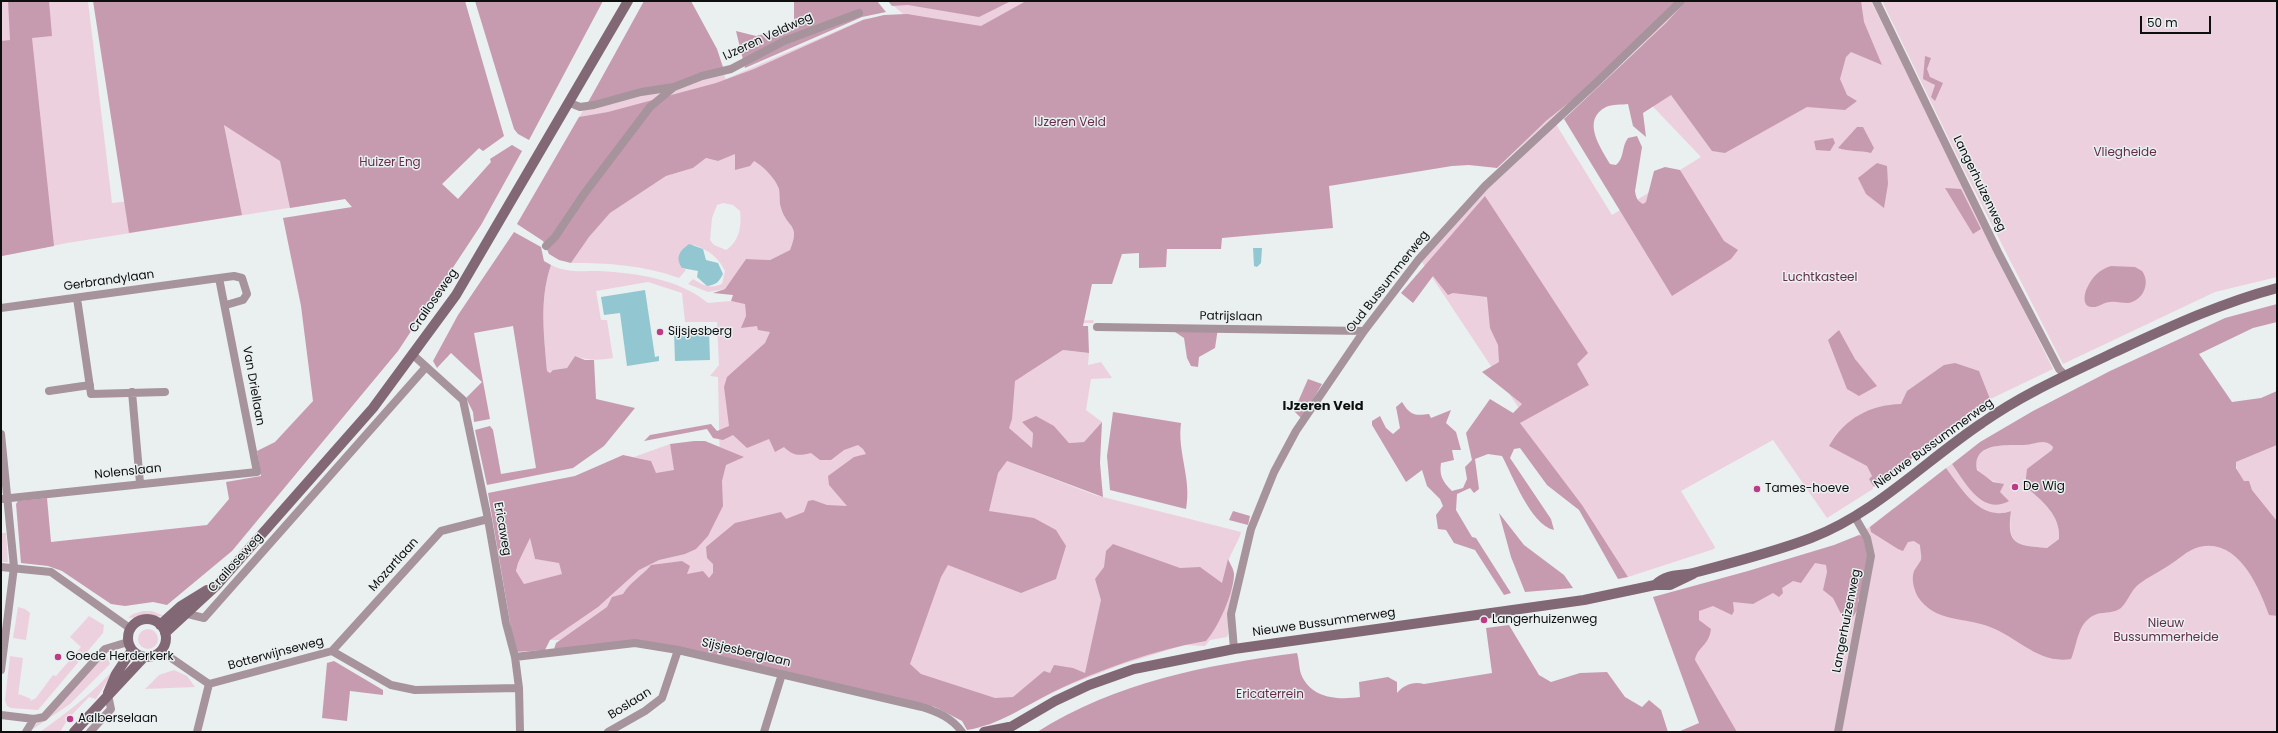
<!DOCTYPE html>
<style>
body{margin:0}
#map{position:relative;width:2278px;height:733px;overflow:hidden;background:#eaeff0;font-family:Poppins,sans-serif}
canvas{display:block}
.frame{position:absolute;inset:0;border:2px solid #0d0f0f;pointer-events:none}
.scale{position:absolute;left:2140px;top:16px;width:71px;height:18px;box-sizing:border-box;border:2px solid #0d0f0f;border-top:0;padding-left:5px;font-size:12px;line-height:14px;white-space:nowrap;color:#0d0f0f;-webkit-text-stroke:3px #eaeff0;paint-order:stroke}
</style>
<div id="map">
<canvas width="2278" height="733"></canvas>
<div class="frame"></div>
<div class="scale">50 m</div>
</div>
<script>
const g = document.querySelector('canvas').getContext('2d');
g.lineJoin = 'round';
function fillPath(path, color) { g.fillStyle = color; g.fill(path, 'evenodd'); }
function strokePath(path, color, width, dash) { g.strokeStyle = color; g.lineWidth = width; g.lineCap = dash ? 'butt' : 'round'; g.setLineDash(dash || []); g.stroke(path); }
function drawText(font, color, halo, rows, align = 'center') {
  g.font = font + ' Poppins,sans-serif'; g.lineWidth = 3; g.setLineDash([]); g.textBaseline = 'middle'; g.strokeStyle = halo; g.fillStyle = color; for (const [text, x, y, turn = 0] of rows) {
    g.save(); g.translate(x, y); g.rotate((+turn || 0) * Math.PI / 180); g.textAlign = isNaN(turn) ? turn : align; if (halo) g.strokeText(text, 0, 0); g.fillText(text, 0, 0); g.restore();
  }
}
fillPath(new Path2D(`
 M1 1H88L112 203 237 189 224 125 504 136 483 151 479 148 442 184 458 199 491 162 490 159 512 145 522 151 481 225 353 208 345 199 67 243 1 256Z
 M644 1H688L726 79 864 19 903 14 888 1H1672L1648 31 1497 168 1471 145 1104 241 1070 286 1066 321 1093 320 1094 323H1078L1023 376 1063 350 1089 353 1088 365 1101 362 1112 378 1091 379 1086 410 1102 422 1084 442 1069 443 1054 426 1033 433 1032 449 1008 428 1001 468 1007 461 1095 495 1241 532C1238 544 1229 554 1227 566L1233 568 1216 625 1234 584 1228 610V634L1227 637 1210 640 1205 646 1184 645 1120 665 1062 688 989 725 935 706 634 641 550 640 549 578 524 584 516 572 518 563 530 537 535 559 549 561 575 476 596 468 651 461 634 457 670 444 675 469H720L718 377 710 376 719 365 717 322H685L682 293 648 282 596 291 601 320H607L613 358C599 360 589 361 575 356L567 368 553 370 550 373 547 371C544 335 539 300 551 265 566 273 583 271 600 271 636 273 679 279 708 303L731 301 745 303 746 316 798 243V219L776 171 754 161C764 167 775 177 779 189 780 195 779 202 781 208 787 229 801 223 790 250L770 260 746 259 725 289 708 292 688 284 693 279C704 286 710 289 722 284L725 271C718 257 709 250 694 245L682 268 686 270 679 278C643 265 609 263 571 263L589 237 610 213 666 176 693 168 706 158 718 161 745 143 517 224 628 33ZM723 203 733 205 740 211C742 226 739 242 726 250L714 245 710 240 712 218 717 205Z
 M1681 1H1871L2053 369 1982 403 1873 486V489L1827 518 1773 440 1681 491 1715 547 1714 549 1628 577 1520 423 1526 419 1418 256 1554 121 1612 215 1681 173 1680 170 1701 157 1619 71Z
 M1882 1H2277V277L2215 292 2063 364 1965 172Z
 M2042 441 2049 442 2053 447 2052 450 2045 456 2025 486C2042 501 2061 515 2059 539L2047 548C2017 545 2007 546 2011 511 2004 513 1993 516 1986 512 1969 504 1957 483 1946 468L1952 464 1978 497 2000 492 1999 483C1982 479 1962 460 1987 449 2005 441 2023 448 2042 441Z
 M2277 445V521L2252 490 2273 616H2277V732H1725L1657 597 1832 547 1859 535 1894 508 1920 545 1921 553 2039 579 2248 481H2244C2240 474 2236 470 2236 462Z
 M1 533H6L8 562H1Z
 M18 607 25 609 30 613 26 640 13 638Z
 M143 611H152L164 616 128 618 133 614Z
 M89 616 104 625 103 633 38 710 11 708 7 706 5 700 10 656 23 658 18 696 19 694 31 699 30 701 36 698 53 675 56 676 81 647 70 637Z
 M138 639a10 10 0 1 1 20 0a10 10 0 1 1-20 0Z
 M105 651 110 664 70 704 30 731Z
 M116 667 96 699 89 697 68 719 60 732H40C68 712 93 693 116 667Z
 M174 670 187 676 195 687 145 689 159 675Z`), '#edd0dd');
fillPath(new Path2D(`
 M8 1H49L52 36 32 38 54 246 2 256 1 41 10 40Z
 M93 1H465L504 136 483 151 479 148 442 184 458 199 491 162 490 159 512 145 522 151 481 225 398 351 232 551 167 605 153 602 125 606 111 604 62 571 48 566 21 563 16 504 18 501 47 498 51 542 207 525 229 499 226 482 261 476 257 451 275 442 313 401 301 306 283 218 352 207 345 199 290 208 280 161 224 125 242 215 129 233Z
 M475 1H603L529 140 518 134 514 129Z
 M644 1H691L717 49 724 70 585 108Z
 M794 1H877L886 12 862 17 745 68 736 31 756 36 786 28 794 20Z
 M888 1H1011L979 17 908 5 892 6Z
 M1026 1H1677L1580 94 1547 120 1497 168 1469 165 1452 166 1329 186 1333 228 1222 238 1221 249H1167L1166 267 1139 268V253L1122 254 1112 284H1092L1083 326H1088L1089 353 1063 350 1015 381 1012 419 1009 428 1032 448 1033 433 1022 422 1036 416 1054 426 1069 443 1084 442 1102 422 1100 463 1103 497 1007 461 998 473 989 511 1034 518 1056 530 1066 546 1056 579 1021 593 948 565 941 577 910 664 921 674 995 698 1013 697 1044 671 1050 673 1054 665 1073 668 1085 673 1101 600 1095 579 1104 567 1106 551 1113 544 1180 568 1200 567 1222 583 1228 559C1230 564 1235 571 1234 576 1233 594 1218 628 1206 641 1154 650 1101 669 1053 692 1025 706 999 725 967 730L962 721 935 707 634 641 554 649 556 643 607 607 612 597 623 594C630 582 642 576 651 565L682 561 690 566 687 574 703 571 709 578 713 573V564L707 558 706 547 735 523 781 512 786 519 804 512 808 501 813 500 827 505 847 506 829 485 828 476 854 457 866 454 863 449 858 445 844 450 831 460H820L811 453C799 456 793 456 784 447L775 452 769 439 747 448 733 435 723 440 713 438 707 429 644 441 650 435 711 424 717 431 729 426 724 387 727 377 765 343 770 332 758 330 757 326 741 328 746 316 745 304 731 301 733 295 713 293 725 289 746 259 770 260 790 250C801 223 787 229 781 208 779 202 780 195 779 189 775 178 764 167 754 161L750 166 735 170V154L718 161 706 158 693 168 666 176 610 213 589 237 571 263 559 260 549 254 543 241 517 224 579 117 608 112 716 83 754 69 863 20 884 15 907 14 981 26Z
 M1686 1H1861L1864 22 1882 65 1851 52 1846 57 1840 79 1847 95 1857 101 1845 110 1807 107 1725 153 1712 151 1671 95 1643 113 1646 137 1633 126 1628 104C1622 105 1612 104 1606 107 1581 120 1600 147 1610 164L1616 165C1625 157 1621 147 1628 138L1637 136 1642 147 1635 191C1636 197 1637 201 1643 204L1646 202 1654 171 1665 167 1680 170 1724 241 1738 250 1731 259 1672 296 1564 119 1666 23Z
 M1925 56 1931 58 1927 69 1930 77 1943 83 1935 101 1931 97 1935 85 1923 79Z
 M1857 127H1863L1874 148 1871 153C1859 150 1850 152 1838 148Z
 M1833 138 1835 143 1830 151 1816 150 1814 141Z
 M1877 163 1887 166 1888 184 1884 208 1866 194 1858 178Z
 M1945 188 1961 189 1981 229 1973 234Z
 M1485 196 1588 353 1577 364 1589 385 1520 423 1582 505 1628 577 1618 579 1579 510 1547 485 1520 448 1514 449 1510 458 1551 519 1554 530C1530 524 1513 476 1502 456L1488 454 1475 459 1479 489 1474 493 1470 488 1457 494 1456 510 1472 537 1476 538 1511 593 1504 595 1475 550 1454 543 1446 530 1438 529 1436 515 1443 506 1440 499 1427 486 1422 470 1406 482 1372 425V421L1380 416 1386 428 1393 434 1400 428 1396 407 1402 402C1410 415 1414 416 1429 414L1431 418 1451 410 1446 423 1456 432 1461 450H1452L1454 460 1441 463C1439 476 1443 482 1452 491L1463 488 1467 479 1465 467 1472 460 1466 433 1490 399 1513 413 1522 404 1482 372 1499 362 1498 345 1490 328 1487 297 1453 293 1448 295 1433 276 1413 303 1401 293Z
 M514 232 541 247 544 261 551 265C539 300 544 335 547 371L550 373 553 370 567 368 575 356 585 360H594L596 399 635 408 604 446 573 468 487 485 475 430 490 426 493 430 501 474 536 468 513 326 474 333 490 419 474 422 473 412 466 398 482 382 451 353 437 368 433 361 458 315Z
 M2111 266 2135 267 2142 271C2151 283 2143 301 2128 303 2122 303 2116 301 2110 302 2104 302 2098 308 2092 307 2082 307 2084 294 2087 288 2093 276 2099 270 2111 266Z
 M2277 304V322L2253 328 2199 354 2232 402 2261 398 2277 391V445L2236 462V468L2244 481H2249L2252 490 2277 521V616L2269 615C2259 587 2238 537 2199 547 2187 550 2178 560 2168 566 2159 572 2148 577 2139 584 2131 590 2128 601 2121 608 2115 613 2105 612 2097 614 2077 621 2078 643 2071 659 2038 664 2019 638 1990 627 1966 617 1935 623 1918 597 1914 590 1911 579 1914 571 1916 567 1919 564 1921 560 1922 556 1920 550 1920 545L1914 541 1908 542 1903 551 1898 549 1871 532 1870 527 1946 468C1962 489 1980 522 2011 511 2006 546 2017 545 2047 548L2059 539C2061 515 2042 501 2025 486L2027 469 2052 450 2053 447C2044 437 2035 445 2024 445 2007 445 1971 442 1977 470L1993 482 2004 484 2000 492 2009 501C1982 516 1965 482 1952 464L1980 442 2033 411 2110 371 2225 318Z
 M1218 328 1215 348 1199 357 1198 367 1191 366 1187 358 1184 338 1175 332Z
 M1839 330 1855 359 1877 386 1859 396 1847 389 1828 340Z
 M1955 363 1979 371 1990 399 1874 487 1869 479 1872 476 1867 466 1829 446C1845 418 1870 405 1901 404L1907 391 1944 365Z
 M1308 379 1322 384 1302 419 1294 411Z
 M1113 412 1181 423C1177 452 1192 479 1186 509L1110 490 1107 456Z
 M694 441H705L744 457 726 465 722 481 723 506 708 536 696 549 685 554 659 560 639 570 598 607 550 640 545 650 515 652 488 493 575 476 623 455 651 461 656 473 674 470 670 444ZM530 538 535 559 559 563 562 574 524 584 516 571 518 563Z
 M1233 511 1250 516 1248 525 1229 520Z
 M1499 513 1524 545 1564 575 1573 588 1525 592 1511 557Z
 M1859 535 1863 537 1869 563 1865 590 1858 600V609L1847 626 1833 598 1823 590 1827 572 1826 565 1815 563 1801 583 1793 581 1782 588 1783 593 1779 597 1773 593 1753 604 1733 602 1734 611 1732 615 1713 606 1699 611V620L1711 629C1709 646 1697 647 1695 660L1737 732H1678L1699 723 1653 597 1748 571 1834 545Z
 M1509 625 1539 675 1551 682 1580 673 1607 672 1625 697 1642 707 1649 700 1661 710 1668 732H1037C1116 682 1206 665 1297 653 1299 659 1299 668 1301 674 1311 699 1338 700 1360 697L1359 682 1388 677 1397 682V693C1404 685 1413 681 1424 684L1492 673 1486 628Z
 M334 661 383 690V695L350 691 347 721 322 718 327 663Z`), '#c69bb0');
fillPath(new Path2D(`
 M689 244 703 249 706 260 718 263 723 274C719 282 716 285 707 286L697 277 698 271 682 268C675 258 679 251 689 244Z
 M1253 248H1262L1261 263 1257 267 1254 266Z
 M645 290 655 357 659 356V361L627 366 620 313 604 315 601 297Z
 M709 330 710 360 675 361 674 331Z`), '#92c7d2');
strokePath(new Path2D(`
 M1876 1 1998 252 2059 369 2065 375
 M570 103 580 107 594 105 641 92 674 87 702 76 731 69 784 41 859 13
 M546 246 555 237 584 194 650 107 674 87
 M77 298 91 394 165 392
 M1 308 219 278
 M1097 327 1364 331
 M412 354 463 400 488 519 506 623 515 657 519 688 520 732
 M49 391 90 385
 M132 392 140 483
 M1 434 14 567 1 670
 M1 499 257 472 219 278 234 276 242 278 247 294 243 300 226 305
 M1 567 51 572 131 629
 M184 610 188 614 204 618 426 367
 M1234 649 1231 614 1251 529 1274 472 1296 431 1364 331 1419 259 1485 186 1597 82 1681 1
 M161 651 209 684 332 651 391 685 415 690 519 688
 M332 651 441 531 488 519
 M515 657 635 643 678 650 922 707C938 712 952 718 962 732
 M1 715 34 719 44 717 105 649 128 642
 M26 732 34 719
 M90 732 111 709 108 695
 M197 732 209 684
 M608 732 645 711 662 698 678 650
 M764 732 782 674
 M1838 732 1871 556 1867 538 1855 517`), '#a6939b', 8);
strokePath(new Path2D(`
 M1655 585C1669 572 1681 577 1697 572 1735 562 1774 552 1811 538 1876 513 1925 461 1982 423 2023 394 2069 374 2115 352 2167 328 2220 303 2277 288
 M128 638a19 19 0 1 1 38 0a19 19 0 1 1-38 0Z
 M160 625 181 606 207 590
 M165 633 217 585 373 408 456 295 628 1
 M108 693 116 674 132 650
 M74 732 144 657
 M984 732 1009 727
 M1002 732 1055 701 1089 685 1134 669 1234 649 1584 600 1655 585H1670L1693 574`), '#826774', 10);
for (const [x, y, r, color] of [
 [660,332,4,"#bb3b86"],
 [2015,487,4,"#bb3b86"],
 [1757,489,4,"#bb3b86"],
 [1484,620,4,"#bb3b86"],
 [58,657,4,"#bb3b86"],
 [70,719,4,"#bb3b86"]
]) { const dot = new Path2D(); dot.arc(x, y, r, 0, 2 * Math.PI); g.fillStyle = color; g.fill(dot); strokePath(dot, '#eaeff0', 1.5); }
drawText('12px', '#0d0f0f', '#eaeff0', [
 ["IJzeren Veldweg",768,37,-25],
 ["Langerhuizenweg",1979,184,64],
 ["Gerbrandylaan",109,281,-8],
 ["Oud Bussummerweg",1388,282,-52],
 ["Crailoseweg",434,301,-55],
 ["Patrijslaan",1231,317,1],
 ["Van Driellaan",253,386,80],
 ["Nieuwe Bussummerweg",1934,444,-36],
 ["Nolenslaan",128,472,-6],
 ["Ericaweg",502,529,80],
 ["Crailoseweg",236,563,-48],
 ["Mozartlaan",394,565,-48],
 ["Langerhuizenweg",1847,621,-79],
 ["Nieuwe Bussummerweg",1324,623,-8],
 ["Sijsjesberglaan",746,653,13],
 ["Botterwijnseweg",276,654,-15],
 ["Boslaan",630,704,-32]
]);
drawText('12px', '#632d4a', '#eaeff0', [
 ["IJzeren Veld",1070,123],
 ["Vliegheide",2125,153],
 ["Huizer Eng",390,163],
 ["Luchtkasteel",1820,278],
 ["Nieuw",2166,624],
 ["Bussummerheide",2166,638],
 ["Ericaterrein",1270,695]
]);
drawText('12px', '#0d0f0f', '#eaeff0', [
 ["Sijsjesberg",668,332],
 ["De Wig",2023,487],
 ["Tames-hoeve",1765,489],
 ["Langerhuizenweg",1492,620],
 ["Goede Herderkerk",66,657],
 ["Aalberselaan",78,719]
], 'left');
drawText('bold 13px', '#0d0f0f', '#eaeff0', [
 ["IJzeren Veld",1323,407]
]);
</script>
